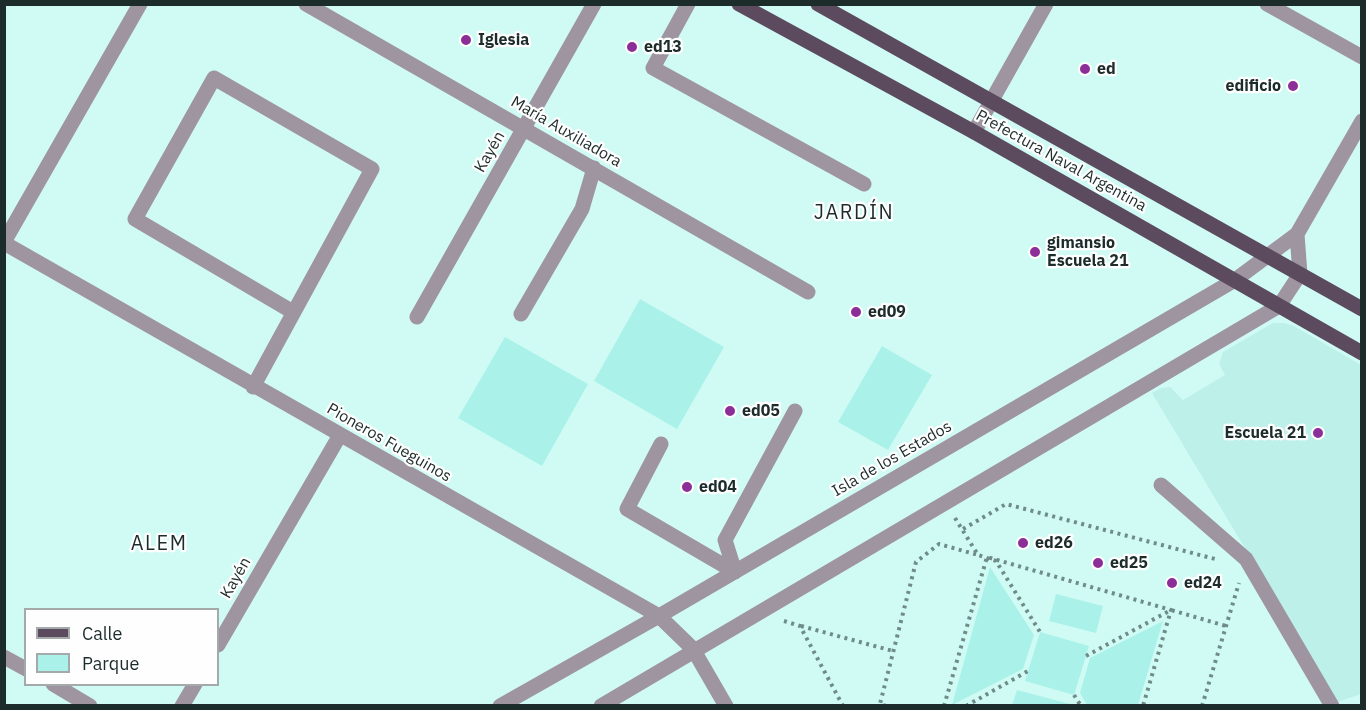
<!DOCTYPE html>
<meta charset="utf-8">
<style>
body{margin:0}
#map{position:relative;width:1366px;height:710px;overflow:hidden;background:#d0fbf5;font-family:"IBM Plex Sans",sans-serif}
canvas{display:block}
.frame{position:absolute;inset:0;border:6px solid #1c2c2a;pointer-events:none}
.legend{position:absolute;left:24px;top:608px;width:195px;height:78px;box-sizing:border-box;background:#fefefe;border:2px solid #a4aaa9;margin:0;padding:8px 10px;list-style:none;font-size:18px;color:#1c2c2a}
.legend li{display:flex;align-items:center;gap:12px;height:30px}
.legend b{width:30px;border:2px solid #a4aaa9}
</style>
<div id="map">
<canvas width="1366" height="710"></canvas>
<div class="frame"></div>
<ul class="legend">
<li><b style="height:8px;background:#5c4b5e"></b>Calle</li>
<li><b style="height:16px;background:#aaf2e9"></b>Parque</li>
</ul>
</div>
<script>
const g = document.querySelector('canvas').getContext('2d');
g.lineJoin = 'round';
function fillPath(path, color) { g.fillStyle = color; g.fill(path, 'evenodd'); }
function strokePath(path, color, width, dash) { g.strokeStyle = color; g.lineWidth = width; g.lineCap = dash ? 'butt' : 'round'; g.setLineDash(dash || []); g.stroke(path); }
function drawText(font, color, halo, rows, align = 'center') {
  g.font = font + ' "IBM Plex Sans",sans-serif'; g.lineWidth = 4.5; g.setLineDash([]); g.textBaseline = 'middle'; g.strokeStyle = halo; g.fillStyle = color; for (const [text, x, y, turn = 0] of rows) {
    g.save(); g.translate(x, y); g.rotate((+turn || 0) * Math.PI / 180); g.textAlign = isNaN(turn) ? turn : align; if (halo) g.strokeText(text, 0, 0); g.fillText(text, 0, 0); g.restore();
  }
}
fillPath(new Path2D(`
 M1273 323H1284L1294 326 1361 365V694L1337 702 1152 393 1161 388 1170 387 1183 400 1225 375 1219 364 1223 352Z`), '#bdf0e9');
fillPath(new Path2D(`
 M640 299 724 347 677 429 594 381Z
 M505 337 588 384 542 466 458 418Z
 M882 346 932 375 888 450 838 422Z
 M990 567 1034 635 1023 669 952 705Z
 M1056 594 1103 606 1096 633 1049 621Z
 M1163 621 1138 705H1087L1080 693 1090 658Z
 M1040 632 1089 646 1074 695 1025 681Z
 M1017 690 1074 705H1012Z`), '#aaf2e9');
strokePath(new Path2D(`
 M955 518 978 555 996 561 1040 632
 M963 529 1006 504 1215 559
 M784 621 800 626 843 706
 M801 626 893 651
 M1086 656 1171 610 1226 626
 M1074 695 1081 706
 M886 706 880 704 916 562 939 544 978 555
 M944 706 987 557 1171 610 1143 706
 M966 706 1028 671
 M1202 706 1239 583`), '#6f8c88', 4, [3, 4.5]);
strokePath(new Path2D(`
 M306 4 808 292
 M688 4 653 68 864 184
 M1267 4 1362 57
 M974 132 1046 4
 M4 242 140 4
 M4 243 659 616 693 649 726 706
 M521 314 582 209 594 168
 M417 317 594 4
 M253 387 372 169 214 78 135 219 293 312
 M661 444 627 509 735 572
 M1161 485 1246 559 1332 706
 M735 572 725 540 795 411
 M218 645 340 435
 M4 657 26 669
 M53 684 90 706
 M182 706 195 684
 M500 706 659 616 1235 280 1297 234 1362 121
 M601 706 1279 306 1300 274 1297 234`), '#9f95a0', 15);
strokePath(new Path2D(`
 M739 4 974 132 1362 353
 M818 4 1362 309`), '#5c4b5e', 15);
for (const [x, y, r, color] of [
 [466,40,6,"#8b2e98"],
 [632,47,6,"#8b2e98"],
 [1085,69,6,"#8b2e98"],
 [1293,86,6,"#8b2e98"],
 [1035,252,6,"#8b2e98"],
 [856,312,6,"#8b2e98"],
 [730,411,6,"#8b2e98"],
 [1318,433,6,"#8b2e98"],
 [687,487,6,"#8b2e98"],
 [1023,543,6,"#8b2e98"],
 [1098,563,6,"#8b2e98"],
 [1172,583,6,"#8b2e98"]
]) { const dot = new Path2D(); dot.arc(x, y, r, 0, 2 * Math.PI); g.fillStyle = color; g.fill(dot); strokePath(dot, '#fefefe', 2); }
drawText('bold 16px', '#1c2c2a', '#fefefe', [
 ["Iglesia",478,40],
 ["ed13",644,47],
 ["ed",1097,69],
 ["edificio",1281,86,"right"],
 ["gimansio",1047,243],
 ["Escuela 21",1047,261],
 ["ed09",868,312],
 ["ed05",742,411],
 ["Escuela 21",1306,433,"right"],
 ["ed04",699,487],
 ["ed26",1035,543],
 ["ed25",1110,563],
 ["ed24",1184,583]
], 'left');
drawText('16px', '#1c2c2a', '#fefefe', [
 ["María Auxiliadora",566,132,30],
 ["Kayén",490,152,-60],
 ["Prefectura Naval Argentina",1061,161,29],
 ["Pioneros Fueguinos",389,443,30],
 ["Isla de los Estados",892,459,-30],
 ["Kayén",236,578,-60]
]);
g.letterSpacing = '1.5px';
drawText('20px', '#1c2c2a', '#fefefe', [
 ["JARDÍN",854,213],
 ["ALEM",159,544]
]);
g.letterSpacing = '0px';
</script>
